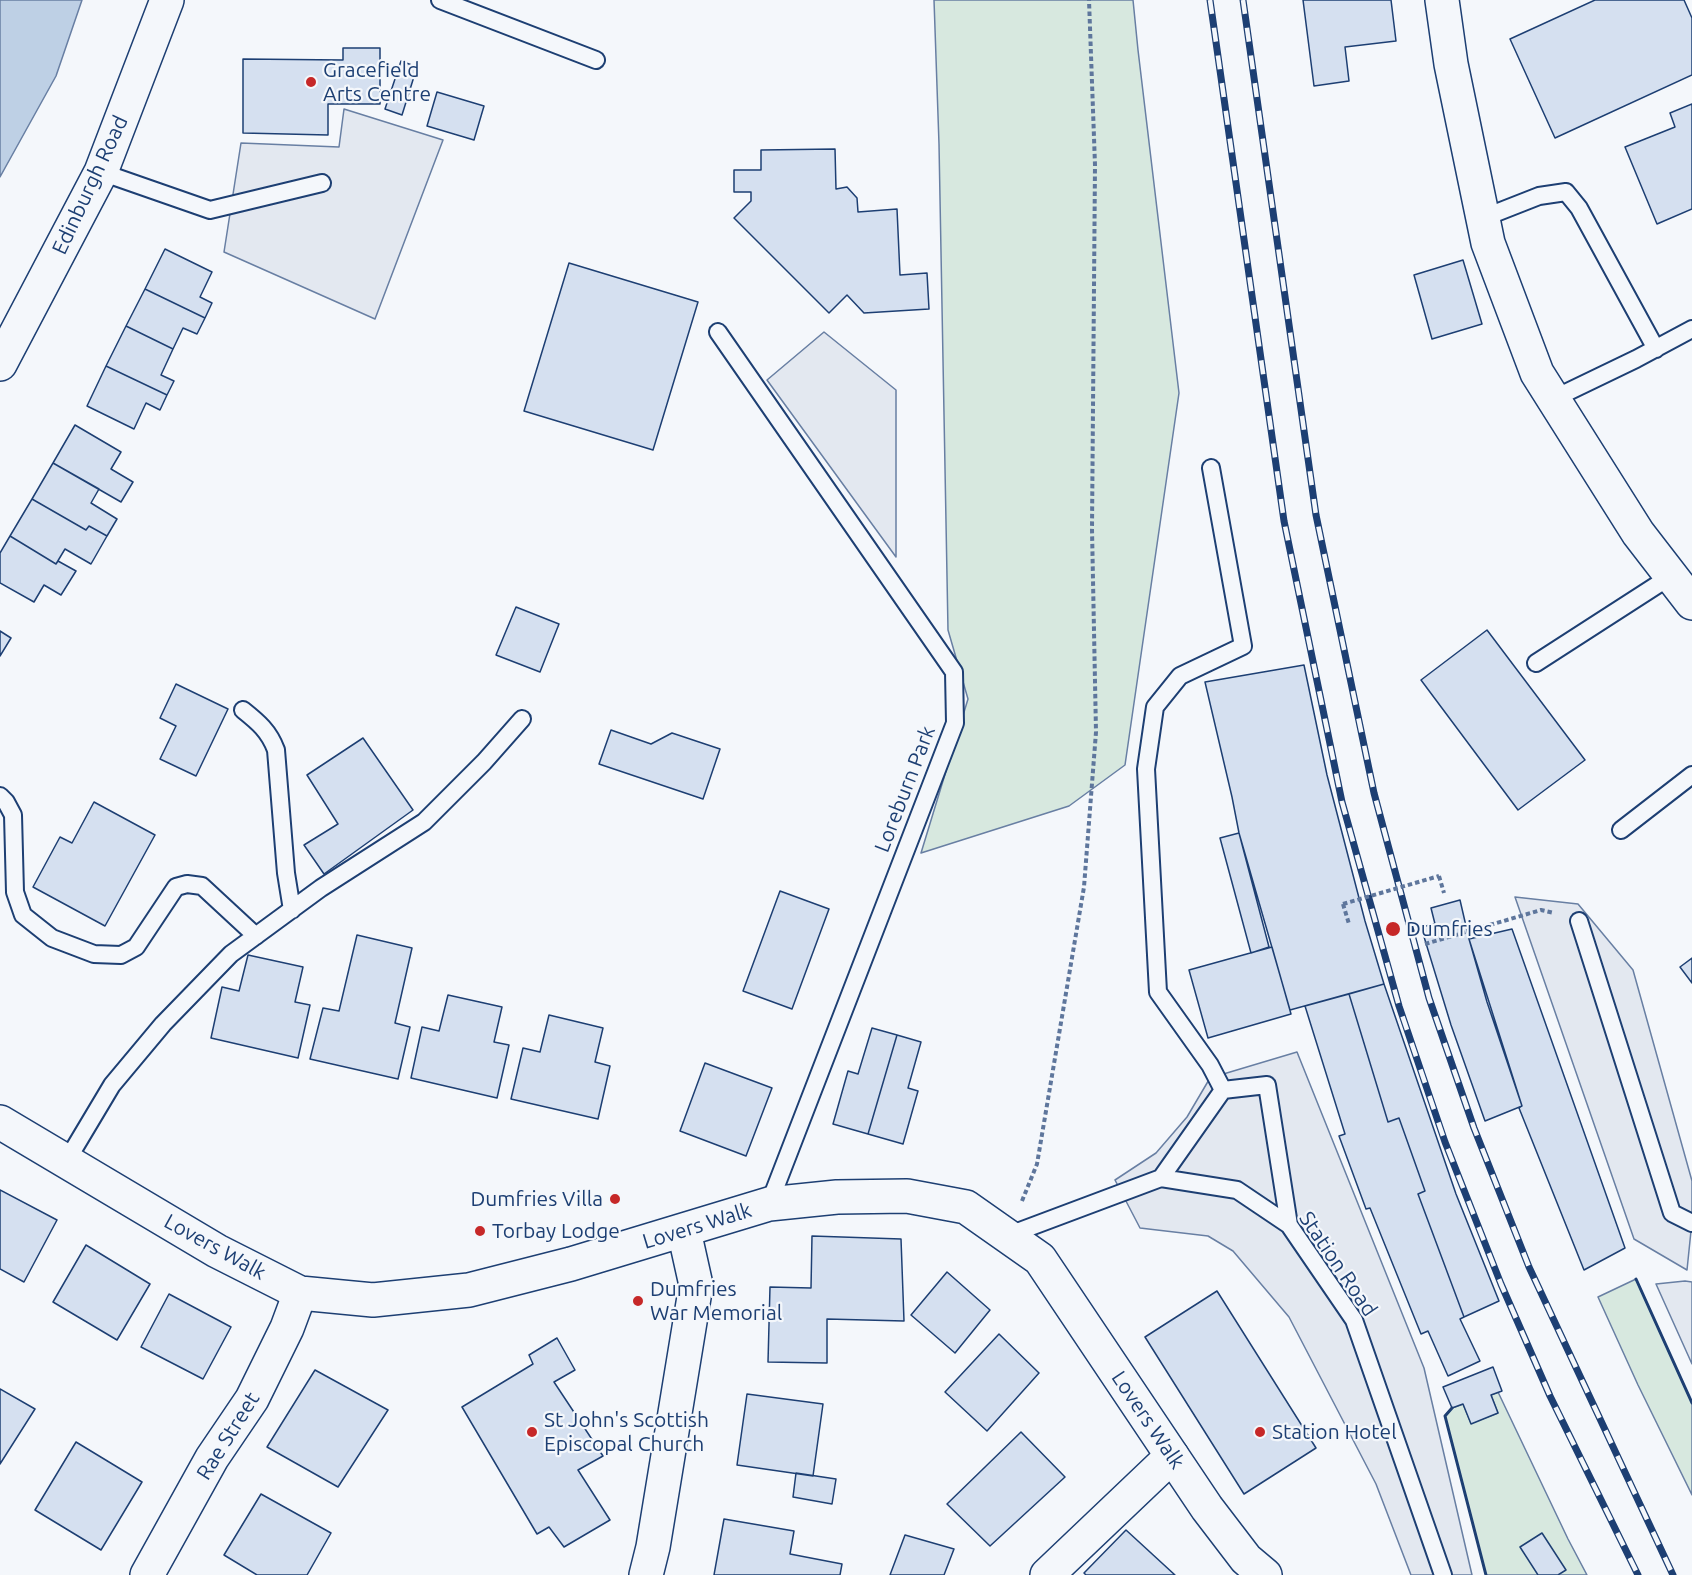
<!DOCTYPE html>
<style>
body{margin:0}
canvas{display:block;background:#f4f7fb}
</style>
<canvas width="1692" height="1575"></canvas>
<script>
const g = document.querySelector('canvas').getContext('2d');
g.lineJoin = 'round';
function fillPath(path, color) { g.fillStyle = color; g.fill(path, 'evenodd'); }
function strokePath(path, color, width, dash) { g.strokeStyle = color; g.lineWidth = width; g.lineCap = dash ? 'butt' : 'round'; g.setLineDash(dash || []); g.stroke(path); }
function drawText(font, color, halo, rows, align = 'center') {
  g.font = font + ' Ubuntu,sans-serif'; g.lineWidth = 4.5; g.setLineDash([]); g.textBaseline = 'middle'; g.strokeStyle = halo; g.fillStyle = color; for (const [text, x, y, turn = 0] of rows) {
    g.save(); g.translate(x, y); g.rotate((+turn || 0) * Math.PI / 180); g.textAlign = isNaN(turn) ? turn : align; if (halo) g.strokeText(text, 0, 0); g.fillText(text, 0, 0); g.restore();
  }
}
const green = new Path2D(`
 M934 0H1133L1138 50 1179 393 1125 765 1069 806 921 853 968 699 948 630 939 144Z
 M1636 1279 1692 1403V1495L1638 1385 1598 1297Z
 M1498 1392 1568 1539 1587 1575H1486L1445 1416 1452 1408 1463 1404 1471 1423 1498 1413 1491 1395Z`);
fillPath(green, '#d7e8df');
strokePath(green, '#687fa3', 1.5);
const parking = new Path2D(`
 M344 109 443 140 375 319 224 252 241 143 339 147Z
 M824 332 896 390V557L767 380Z
 M1515 897 1578 904 1633 970 1692 1181V1221L1687 1270 1634 1239Z
 M1297 1052 1424 1368 1472 1575H1411L1376 1484 1289 1317 1233 1251 1208 1236 1140 1228 1115 1180 1156 1153 1187 1117 1210 1078Z
 M1685 1281 1692 1282V1364L1656 1284Z`);
fillPath(parking, '#e3e8f0');
strokePath(parking, '#687fa3', 1.5);
const water = new Path2D(`
 M0 0H82L56 76 0 177Z`);
fillPath(water, '#bed0e5');
strokePath(water, '#687fa3', 1.5);
const building = new Path2D(`
 M1303 0H1391L1396 41 1345 47 1349 81 1314 86Z
 M1595 0H1684L1692 18V75L1555 138 1510 39Z
 M343 48H380V104H328V135L243 133V59L343 60Z
 M401 61 417 67 402 115 385 109Z
 M437 92 484 106 474 140 427 126Z
 M1692 104V209L1657 224 1625 147 1675 127 1670 113Z
 M835 149 836 189 847 187 857 198 858 212 897 209 900 275 927 273 929 309 864 313 847 295 829 313 734 218 751 201V192H734V170H761V150Z
 M165 249 212 272 200 297 212 303 205 318 145 289Z
 M1463 260 1482 324 1432 339 1414 275Z
 M569 263 698 302 653 450 524 411Z
 M145 289 205 318 197 334 183 328 173 349 126 326Z
 M126 326 173 349 161 375 174 381 167 395 106 366Z
 M106 366 167 395 160 410 146 403 134 429 87 406Z
 M75 425 121 452 111 469 133 482 121 502 53 463Z
 M53 463 99 489 91 503 117 519 107 536 89 526 86 530 32 499Z
 M32 499 86 530 89 526 107 536 91 564 65 549 56 564 10 536Z
 M10 536 56 564 58 561 76 571 61 595 44 585 34 602 0 583V553Z
 M516 607 559 624 540 672 496 655Z
 M1487 630 1585 760 1518 810 1421 680Z
 M0 631 11 638 0 656Z
 M1304 665 1327 775 1365 921 1384 984 1290 1010 1239 833 1232 797 1205 682Z
 M176 684 228 709 196 776 160 759 176 726 160 718Z
 M611 730 651 744 672 733 720 749 703 799 599 764Z
 M363 738 413 810 324 874 304 845 338 824 307 775Z
 M94 802 155 835 105 926 33 887 60 837 72 843Z
 M1239 833 1269 947 1251 953 1220 838Z
 M780 891 829 909 792 1009 743 991Z
 M1460 900 1469 939 1522 1106 1485 1121 1451 1025 1421 927 1435 924 1431 908Z
 M1512 929 1625 1248 1584 1270 1519 1108 1522 1106 1487 1002 1469 939Z
 M357 935 412 948 395 1023 410 1027 398 1079 310 1059 323 1008 339 1011Z
 M1272 947 1291 1014 1208 1038 1189 970Z
 M248 955 303 967 295 1002 310 1005 298 1058 211 1038 222 987 239 991Z
 M1692 958V983L1680 967Z
 M1384 984 1456 1194 1499 1301 1464 1317 1418 1194 1425 1191 1399 1118 1388 1122 1349 994Z
 M1349 994 1388 1122 1399 1118 1425 1191 1418 1194 1464 1317 1460 1319 1480 1361 1448 1376 1428 1331 1421 1334 1370 1208 1366 1209 1339 1136 1345 1134 1305 1006Z
 M448 995 502 1007 494 1042 509 1045 497 1098 411 1078 422 1027 439 1031Z
 M549 1015 603 1028 595 1062 610 1066 598 1119 511 1099 523 1048 540 1052Z
 M872 1028 897 1035 868 1134 833 1124 848 1071 858 1074Z
 M897 1035 921 1042 908 1088 918 1091 903 1144 868 1134Z
 M705 1063 772 1088 746 1156 680 1131Z
 M0 1190 57 1220 24 1282 0 1269Z
 M812 1236 901 1239 904 1321 827 1319V1363L768 1362 770 1287 811 1288Z
 M86 1245 150 1284 117 1340 53 1302Z
 M947 1272 990 1310 955 1353 911 1315Z
 M1217 1291 1316 1448 1244 1494 1145 1337Z
 M169 1294 231 1327 203 1379 141 1347Z
 M999 1334 1039 1373 987 1431 945 1392Z
 M557 1338 575 1370 554 1382 603 1456 578 1470 610 1520 564 1547 549 1527 537 1534 462 1407 533 1364 529 1355Z
 M1493 1367 1502 1391 1491 1395 1498 1413 1471 1424 1463 1404 1452 1408 1443 1387Z
 M315 1370 388 1410 338 1487 267 1447Z
 M0 1389 35 1409 0 1464Z
 M747 1394 823 1404 813 1476 737 1465Z
 M1021 1432 1065 1477 990 1546 947 1504Z
 M76 1442 142 1482 101 1550 35 1510Z
 M796 1473 836 1479 832 1504 793 1497Z
 M261 1494 331 1533 307 1575H257L224 1555Z
 M724 1519 794 1531 790 1554 842 1564 840 1575H714Z
 M1126 1530 1175 1575H1086L1084 1573Z
 M1542 1533 1566 1570 1558 1575H1538L1520 1547Z
 M905 1535 954 1549 944 1575H890Z`);
fillPath(building, '#d5e0f0');
strokePath(building, '#1d3f73', 1.5);
const lane = new Path2D(`
 M440 0 596 60
 M101 172 210 210 322 183
 M1483 218 1539 196 1566 192 1579 208 1656 349
 M718 332 954 672 955 723 769 1204
 M1553 399 1636 359 1692 329
 M1211 468 1243 646 1180 676 1155 707 1146 769 1158 992 1210 1065 1223 1090
 M1536 663 1671 576
 M243 710C258 722 269 731 276 750L286 873 292 910
 M0 796 6 802 13 815 15 892 23 915 52 938 94 954 121 955 136 947 176 887 187 884 202 886 256 936
 M1621 830 1692 775
 M1579 921 1672 1213 1692 1223
 M66 1162 112 1085 163 1024 231 954 321 888 424 822 484 762 522 719
 M1161 1178 1223 1090 1267 1085 1289 1225
 M1009 1235 1161 1178 1237 1190 1289 1225 1354 1320 1443 1575`);
const street = new Path2D(`
 M1442 0 1451 64 1488 243 1537 373 1638 533 1692 603
 M147 1575 212 1458 252 1399 287 1328 300 1293
 M1047 1575 1172 1456`);
const secondary = new Path2D(`
 M0 1122 217 1251 300 1293 373 1300 469 1290 571 1264 769 1204 837 1197 907 1196 966 1207 1040 1259 1207 1508 1246 1559 1265 1575
 M646 1575 653 1547 696 1285 684 1231`);
const primary = new Path2D(`
 M0 364 101 172 167 0`);
strokePath(lane, '#1d3f73', 20);
strokePath(street, '#1d3f73', 36);
strokePath(secondary, '#1d3f73', 36);
strokePath(primary, '#1d3f73', 36);
strokePath(new Path2D(`
 M1439 876 1444 893
 M1343 904 1349 924
 M1425 944 1541 910 1554 913
 M1022 1201 1037 1164 1084 887 1096 732 1092 529 1095 165 1089 0`), '#5e769c', 4, [4.5, 3]);
strokePath(lane, '#f4f7fb', 16);
strokePath(street, '#f4f7fb', 33);
strokePath(secondary, '#f4f7fb', 33);
strokePath(primary, '#f4f7fb', 33);
const rail = new Path2D(`
 M1210 0 1284 521 1342 802 1399 1006 1445 1142 1501 1284 1550 1396 1638 1575
 M1243 0 1316 515 1374 793 1429 998 1474 1128 1529 1267 1673 1575`);
strokePath(rail, '#1d3f73', 7);
strokePath(rail, '#f4f7fb', 4.5, [14]);
strokePath(new Path2D(`
 M1343 904 1439 876`), '#5e769c', 4, [4.5, 3]);
strokePath(new Path2D(`
 M1636 1279 1692 1403
 M1452 1408 1445 1416 1486 1575`), '#1d3f73', 3);
for (const [x, y, r, color] of [
 [311,82,6,"#c62828"],
 [1393,929,8,"#c62828"],
 [615,1199,6,"#c62828"],
 [480,1231,6,"#c62828"],
 [638,1301,6,"#c62828"],
 [532,1432,6,"#c62828"],
 [1260,1432,6,"#c62828"]
]) { const dot = new Path2D(); dot.arc(x, y, r, 0, 2 * Math.PI); g.fillStyle = color; g.fill(dot); strokePath(dot, '#f4f7fb', 2); }
drawText('21px', '#1d3f73', '#f4f7fb', [
 ["Gracefield",323,70],
 ["Arts Centre",323,94],
 ["Dumfries",1406,929],
 ["Dumfries Villa",603,1199,"right"],
 ["Torbay Lodge",492,1231],
 ["Dumfries",650,1289],
 ["War Memorial",650,1313],
 ["St John's Scottish",544,1420],
 ["Episcopal Church",544,1444],
 ["Station Hotel",1272,1432]
], 'left');
drawText('21px', '#1d3f73', '#f4f7fb', [
 ["Edinburgh Road",90,185,-65],
 ["Loreburn Park",905,789,-69],
 ["Lovers Walk",697,1226,-17],
 ["Lovers Walk",215,1247,29],
 ["Station Road",1338,1264,56],
 ["Lovers Walk",1148,1420,56],
 ["Rae Street",228,1436,-58]
]);
</script>
